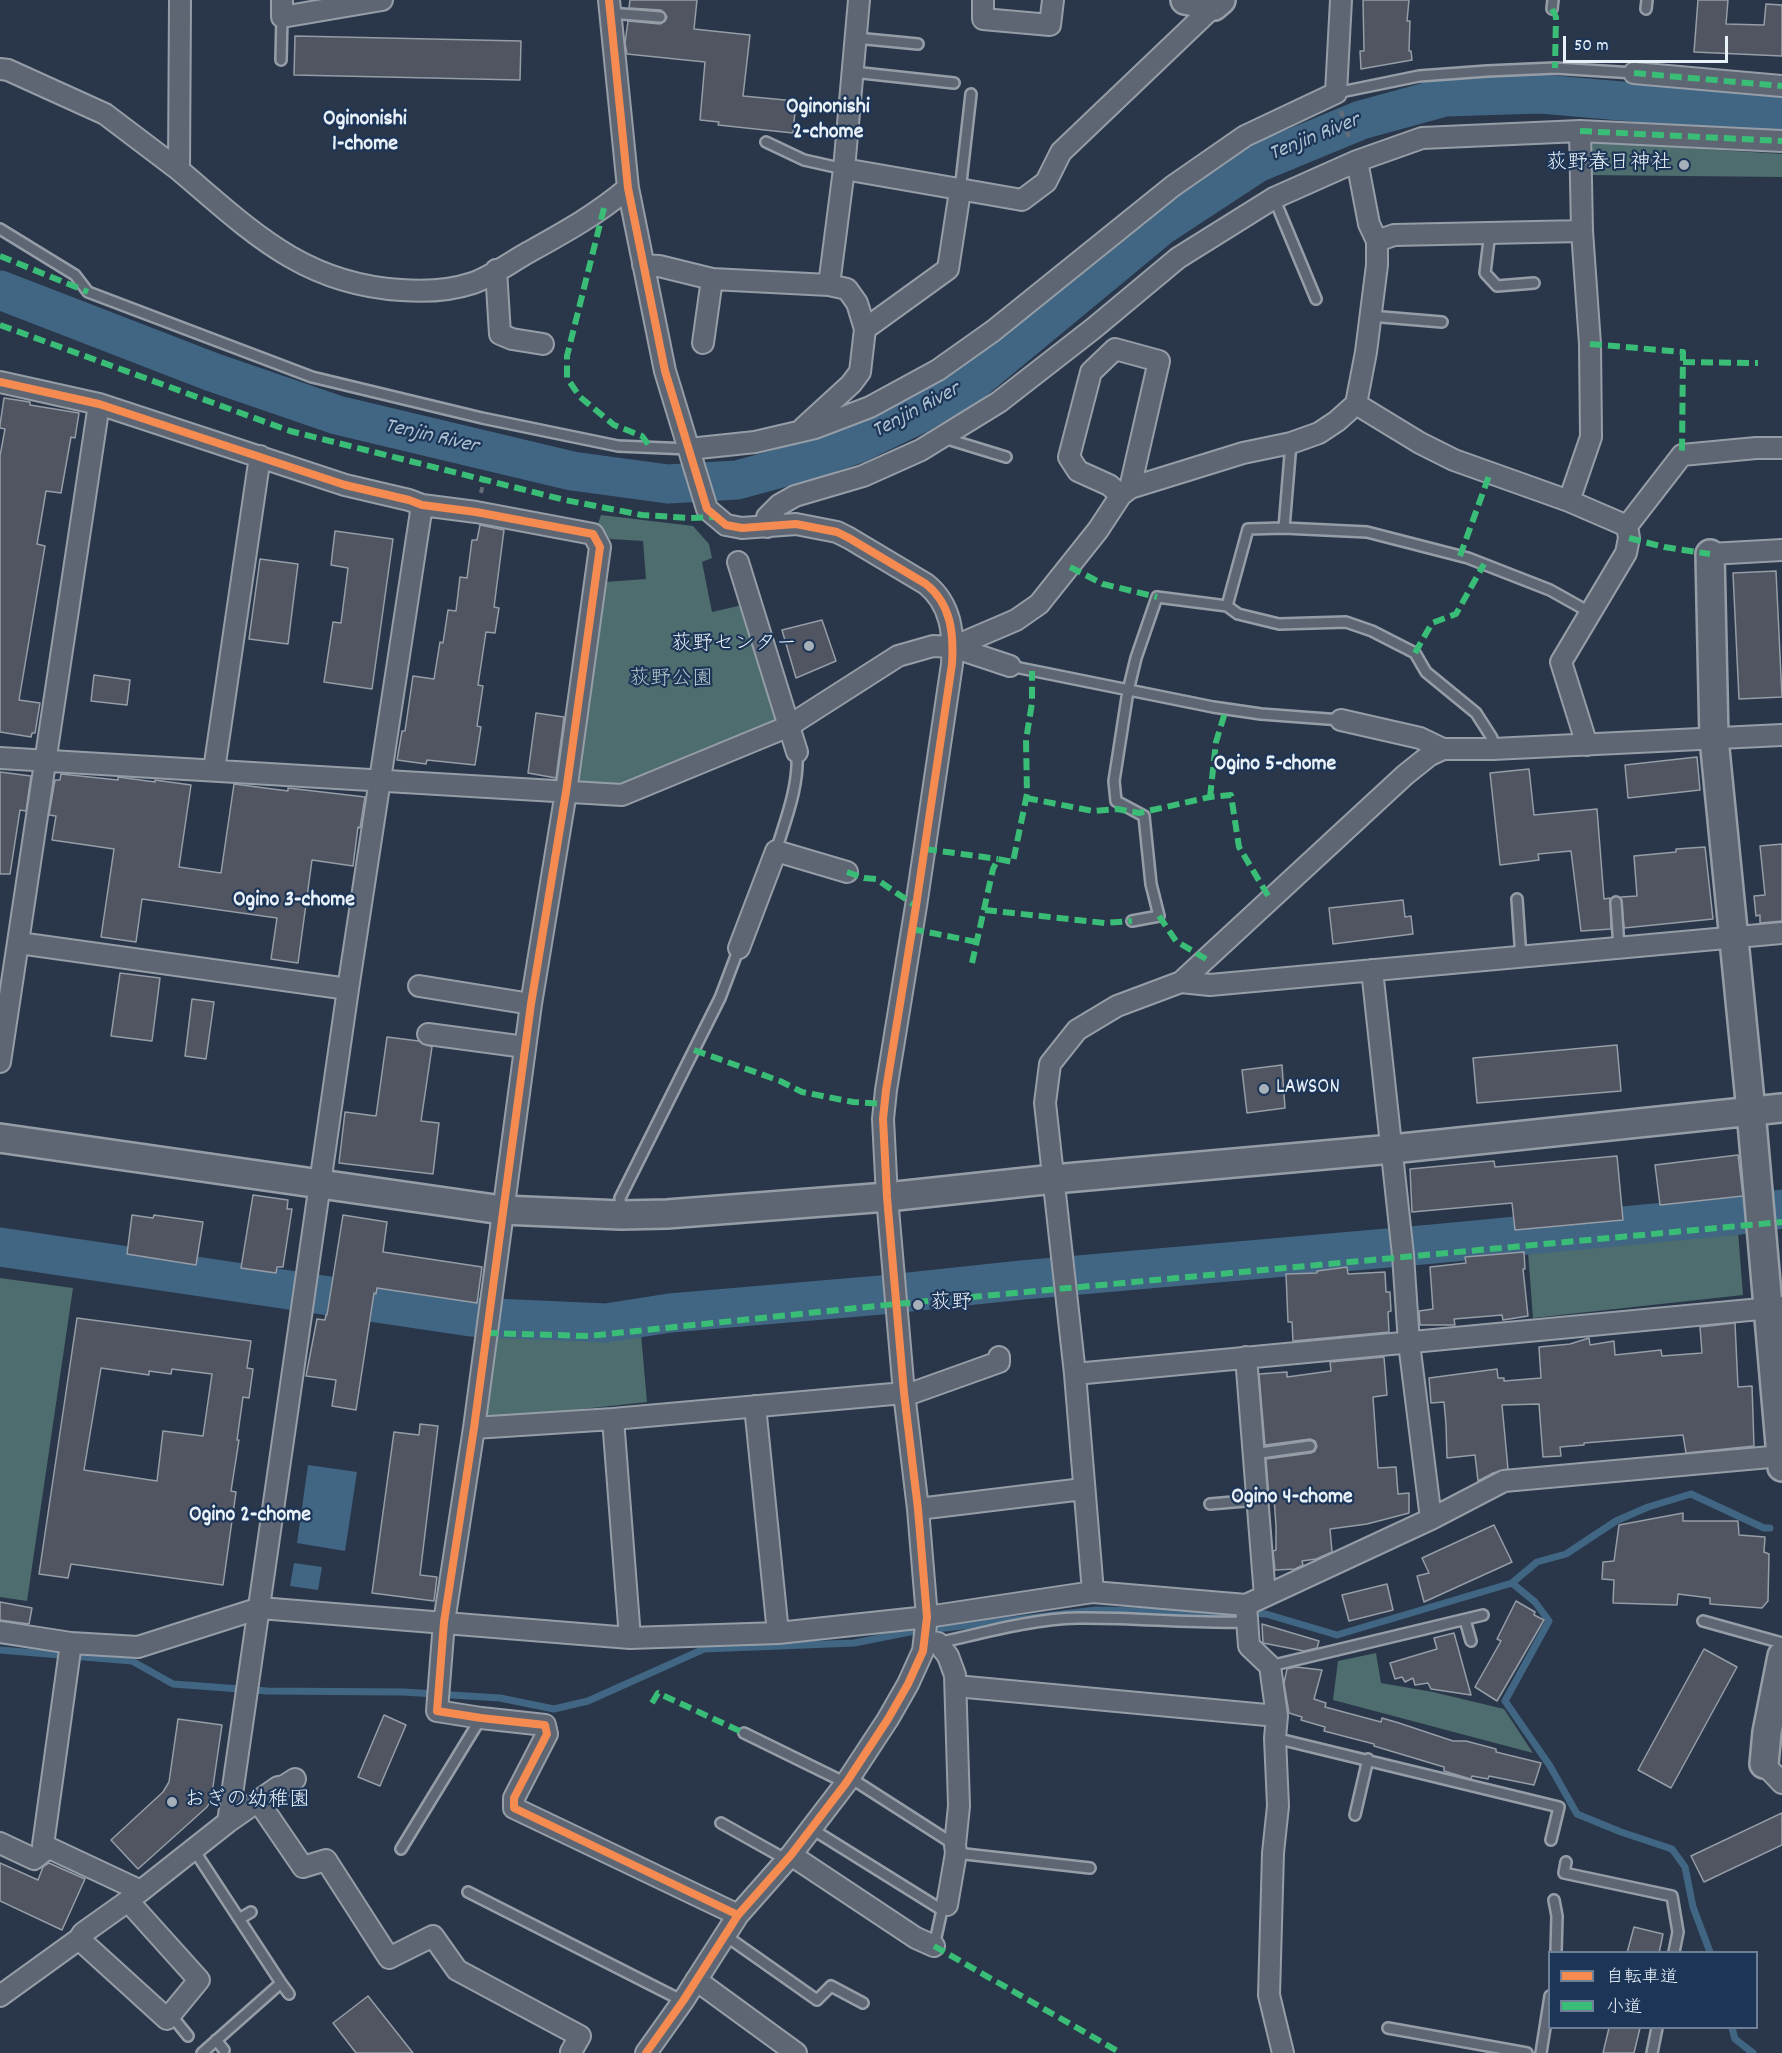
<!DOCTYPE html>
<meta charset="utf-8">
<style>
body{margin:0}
#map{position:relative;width:1782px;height:2053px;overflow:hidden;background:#2a374a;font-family:Dekko,"Klee One",sans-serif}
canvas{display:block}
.legend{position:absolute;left:1548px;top:1951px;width:210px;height:78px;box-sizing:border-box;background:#1d3557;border:2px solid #6e8097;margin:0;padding:8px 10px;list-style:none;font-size:18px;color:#e8f1f8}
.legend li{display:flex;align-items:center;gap:12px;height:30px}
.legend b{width:30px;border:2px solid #6e8097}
.scale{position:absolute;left:1563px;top:36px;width:165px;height:27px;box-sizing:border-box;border:3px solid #e8f1f8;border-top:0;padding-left:8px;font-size:18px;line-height:21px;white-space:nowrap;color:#e8f1f8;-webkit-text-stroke:4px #1d3557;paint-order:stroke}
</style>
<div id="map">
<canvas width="1782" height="2053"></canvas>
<ul class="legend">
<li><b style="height:8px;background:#f68b52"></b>自転車道</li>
<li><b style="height:8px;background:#3abd76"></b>小道</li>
</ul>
<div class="scale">50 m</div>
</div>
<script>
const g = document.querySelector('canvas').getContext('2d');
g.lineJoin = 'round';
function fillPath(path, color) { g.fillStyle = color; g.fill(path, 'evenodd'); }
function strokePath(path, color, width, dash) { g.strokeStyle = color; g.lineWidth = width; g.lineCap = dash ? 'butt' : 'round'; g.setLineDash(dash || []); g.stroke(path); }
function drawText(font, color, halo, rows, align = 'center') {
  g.font = font + ' Dekko,"Klee One",sans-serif'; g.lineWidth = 4.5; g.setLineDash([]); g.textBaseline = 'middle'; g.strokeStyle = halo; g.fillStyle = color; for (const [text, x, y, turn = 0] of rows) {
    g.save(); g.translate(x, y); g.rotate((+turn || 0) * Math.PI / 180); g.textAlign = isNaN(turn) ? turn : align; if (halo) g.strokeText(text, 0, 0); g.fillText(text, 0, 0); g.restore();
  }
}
fillPath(new Path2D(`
 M1594 142 1782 154V177L1586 175V151Z
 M601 515 693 526 709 544 712 558 702 562 712 612 747 604 778 713 775 721 759 731 623 789 584 785 576 778 605 582 646 579 643 541 610 539 598 524Z
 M1738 1232 1743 1295 1533 1318 1528 1252Z
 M0 1278 73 1288 27 1601 0 1597Z
 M641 1334 647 1402 490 1419 485 1411 494 1336Z
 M1376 1653 1381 1683 1433 1692 1504 1709 1533 1753 1333 1700 1338 1661Z`), '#4e6d6e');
fillPath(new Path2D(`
 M308 1465 357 1472 345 1551 297 1543Z
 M294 1563 322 1567 318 1590 290 1586Z`), '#416684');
strokePath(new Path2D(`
 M1512 1583 1537 1562 1566 1554 1616 1521 1648 1507 1691 1494 1764 1528H1770
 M1249 1613 1266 1614 1337 1635 1512 1583 1535 1602 1549 1621 1505 1701 1550 1766 1577 1814 1621 1832 1672 1849 1685 1867 1693 1907 1710 1952
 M937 1629 1096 1610 1229 1613
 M0 1650 132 1661 173 1684 267 1691 403 1692 500 1698 554 1709 588 1701 704 1649 854 1643 915 1631
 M1732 2028 1735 2039 1753 2053`), '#416684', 7);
strokePath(new Path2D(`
 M0 290 212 372 337 415 572 471 668 484 737 480 807 461 859 443 917 415 970 384 1161 226 1257 163 1361 120 1445 97 1541 94 1679 106 1782 110
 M0 1247 471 1317 606 1323 670 1313 881 1295 1022 1280 1422 1245 1740 1215 1782 1209`), '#416684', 39);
const building = new Path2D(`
 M630 0H697L694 29 750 35 743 96 796 101 793 133 718 125 719 122 700 120 705 62 627 54 625 43 628 21 660 24 665 21 667 17 661 10 629 8Z
 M1363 0H1409L1407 21H1410L1409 51H1411L1412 60 1361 69 1360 51H1364Z
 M1698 0H1728L1726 24 1764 25 1766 4 1782 5V56L1694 52Z
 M295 36 521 41 520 80 294 75Z
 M4 398 30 402V405L79 413 75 438 71 437 61 493 46 491 37 544 45 546 19 700 40 703 35 733H32L31 737 0 732V456L5 429 0 428V425Z
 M480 525 504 530 494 607 499 608 495 633 486 632 478 685 483 686 477 726 481 727 475 765 427 760 426 764 397 760 402 731H405L413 676 434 679 440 642 443 643 448 610 456 611 460 577 467 578 472 540H477Z
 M335 531 393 539 372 689 324 682 333 622 341 623 348 568 331 565Z
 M260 559 298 564 288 644 249 639Z
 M1776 571 1782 697 1739 699 1733 573Z
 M822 620 836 661 796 678 782 630Z
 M94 675 130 680 127 705 91 701Z
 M536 713 564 717 556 778 528 773Z
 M1697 757 1700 790 1628 798 1625 765Z
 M1529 769 1534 815 1597 809 1604 899 1610 898 1611 929 1581 931 1571 851 1538 854 1539 860 1500 865 1490 773Z
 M0 772 31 776 26 811 20 810 10 874H0Z
 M61 774 118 780V777L155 782V780L191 785 179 867 221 873 234 784 288 791V788L365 797 360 828 358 827 353 866 312 860 298 963 271 959 277 918 142 899 136 942 101 937 114 849 52 840 56 816 49 815 55 780H60Z
 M1782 844V921L1760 923V915L1756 916 1754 896 1765 895 1760 846Z
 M1705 847 1713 919 1624 928 1621 897 1637 896 1634 856 1676 852V849Z
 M1403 900 1405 917 1411 916 1413 934 1333 944 1329 908Z
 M120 973 160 978 152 1041 111 1036Z
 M192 999 214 1002 206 1059 185 1056Z
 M387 1037 419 1041 432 1047 421 1121 439 1123 433 1174 339 1163 345 1112 376 1116Z
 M1617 1045 1621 1091 1477 1103 1473 1058Z
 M1282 1065 1285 1108 1247 1113 1242 1070Z
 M1738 1155 1743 1196 1660 1205 1655 1165Z
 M1617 1156 1623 1220 1515 1230 1512 1203 1412 1212 1410 1169 1494 1161 1495 1167Z
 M253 1195 288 1200 287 1209H292L283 1267H277L276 1273 241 1268Z
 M132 1215 153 1218 154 1215 203 1222 196 1265 127 1254Z
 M343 1215 387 1222 383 1252 482 1267 477 1303 377 1288 376 1294 374 1293 356 1410 332 1406 336 1380 306 1376 317 1319 325 1320 326 1315H327Z
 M1524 1252 1525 1269H1523L1528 1316 1503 1320 1502 1315 1454 1319 1455 1325H1420L1419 1311 1433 1309 1430 1267 1466 1263 1465 1257Z
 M1347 1267 1348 1274 1385 1272 1386 1292H1390L1391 1311 1388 1312 1389 1332 1293 1341 1292 1322H1288L1286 1274 1317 1273V1271Z
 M77 1318 251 1341 247 1368 253 1369 249 1398 243 1397 237 1440H239L231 1491 236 1492 223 1585 71 1564 68 1578 39 1574ZM101 1368 149 1375V1371L171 1374 172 1369 212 1374 203 1436 163 1431 157 1481 84 1470Z
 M1735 1323 1738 1387 1752 1386 1754 1446 1686 1453 1683 1435 1584 1443V1445L1560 1447 1561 1456 1543 1457 1539 1404 1502 1405 1508 1469 1493 1473 1478 1481 1475 1455 1447 1458 1446 1424 1444 1402 1431 1403 1429 1378 1497 1369 1498 1378H1504V1381L1541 1378 1539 1347 1570 1344 1589 1338 1590 1345 1614 1341 1615 1355 1661 1350 1662 1356 1702 1353 1700 1327Z
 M1384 1357 1387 1395 1373 1397 1378 1468 1396 1467 1398 1494 1409 1493V1513L1367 1524 1330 1529 1332 1552 1316 1559 1302 1561 1303 1565 1295 1569 1275 1570 1273 1551 1276 1550V1526L1274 1498H1269L1266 1459 1311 1453 1315 1451 1317 1446 1315 1441 1310 1439 1265 1445 1259 1374 1287 1372V1377L1331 1371 1330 1362Z
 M420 1424 438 1426 420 1575 437 1577 434 1601 372 1593 394 1432 419 1435Z
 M1683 1513V1521H1738L1739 1535 1765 1537 1764 1552 1769 1554 1768 1601 1762 1608 1710 1604V1598L1678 1594 1677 1605 1613 1603 1614 1580 1602 1579 1603 1562 1614 1561 1619 1525Z
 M1494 1525 1512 1562 1424 1602 1417 1576 1429 1573 1422 1558Z
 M1387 1584 1393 1610 1349 1621 1342 1595Z
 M1516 1601 1535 1612 1534 1615 1544 1620 1497 1701 1475 1687 1501 1641 1497 1639Z
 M0 1602 32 1608 29 1624 0 1620Z
 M1262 1624 1319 1641 1317 1648 1304 1651 1263 1643Z
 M1454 1633 1471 1695 1431 1689 1428 1683 1415 1685 1413 1678 1405 1682 1402 1677 1395 1679 1390 1663 1437 1649 1434 1638Z
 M1704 1649 1737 1667 1671 1788 1638 1770Z
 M1296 1667 1322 1670 1314 1699 1326 1703 1325 1707 1381 1722 1382 1718 1399 1723 1453 1741H1466L1496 1749V1752L1541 1763 1534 1785 1489 1776 1488 1779 1472 1776 1471 1779 1464 1777 1444 1771V1767L1374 1746V1744L1324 1731 1325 1727 1301 1720 1302 1717 1289 1713 1284 1683 1287 1669Z
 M384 1715 406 1725 380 1786 358 1777Z
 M178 1719 222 1725 211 1800 207 1807 138 1869 111 1840 163 1792 169 1782Z
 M1782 1813V1845L1704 1882 1691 1856Z
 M0 1863 38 1880 43 1867 49 1863 85 1879 62 1930 0 1901Z
 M1634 1927 1663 1934 1659 1953H1627Z
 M368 1996 413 2053H356L333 2023Z
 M1609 2028H1640L1634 2053H1603Z`);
fillPath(building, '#505561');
strokePath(building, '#959da7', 1.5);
const lane = new Path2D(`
 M1552 9 1553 0
 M1646 9 1647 0
 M610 13 660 17
 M856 38 918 44
 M281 60 282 17
 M853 72 954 83
 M1336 93 1419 76 1487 71 1555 68 1634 73
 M766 142 804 160 844 169
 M960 191 971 94
 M1274 198 1316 299
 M0 229 75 275 88 292 312 377 482 418 618 446 689 449
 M1490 232 1485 273 1497 286 1534 283
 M1370 316 1442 322
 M944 438 1006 457
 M1291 443 1284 528 1367 532 1468 558 1550 590 1591 613
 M1227 606 1248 529 1284 528
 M1010 666 1213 707 1261 714 1341 720
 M776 851C786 818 799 787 797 752
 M1517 899 1521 958
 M1616 902 1619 949
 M1132 921 1159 916 1151 884 1144 816 1116 801 1114 781 1128 691 1136 658 1157 597 1227 606 1238 614 1279 624 1346 622 1372 631 1415 653 1426 672 1476 713 1492 738 1493 749
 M621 1212 620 1198 720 998 739 948
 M1253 1454 1310 1446
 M1210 1504 1257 1500
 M1465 1620 1471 1641
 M1703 1621 1782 1643
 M938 1643C983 1633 1031 1619 1078 1618 1134 1617 1191 1624 1247 1622
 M1270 1666 1483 1615
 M744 1733 846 1783
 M1275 1738 1559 1807 1551 1840
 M849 1777 955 1845
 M1355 1815 1368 1759
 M721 1823 787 1860
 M812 1829 942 1910
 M401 1849 481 1718
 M194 1850 281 1983 202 2053
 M956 1853 1090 1868
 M1566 1862 1564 1873 1672 1896 1678 1932 1674 1952
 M468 1892 683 2001
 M1554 1900 1557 1916 1556 1952
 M239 1919 251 1912
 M726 1936 817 2000 831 1986 863 2003
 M934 1946 942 1910 946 1906
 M281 1983 289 1994
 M171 2015 188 2036
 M1388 2028 1527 2053
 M216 2040 224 2050
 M1541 2053 1550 1996
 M1652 2053 1657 2028`);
const street = new Path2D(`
 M180 0 179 170C250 230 302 284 401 290 426 292 449 291 473 283 492 276 511 262 529 252 565 232 596 215 628 188
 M282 0V17L382 0
 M609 0 628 188 665 371 707 509 726 525 742 528 796 524 837 532 849 538 926 584C951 604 954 633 952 664L916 906 886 1090 883 1119 887 1197 904 1393 918 1509 927 1617 923 1651 908 1684 888 1719 846 1783 791 1855 738 1915 683 2001 646 2053
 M983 0V19L1050 25 1053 0
 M0 69 8 70 105 114 179 170
 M1634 73 1782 86
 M844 169 1022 200 1046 182 1061 152 1214 6
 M1377 241 1394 235 1582 231
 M643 265 659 266 712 279 829 285 847 289 857 303 865 329 860 372 851 384 803 428
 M496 270 500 334 512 339 543 344
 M829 285 844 169 859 0
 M865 329 948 269 960 191
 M703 343 712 279
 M0 382 99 404 345 485 409 500 422 505 476 512 593 534 600 547 566 792 531 1004 474 1428 444 1622 437 1711 481 1718 545 1725 547 1734 514 1798V1808L738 1915
 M1356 404 1420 443 1454 460 1569 501 1627 526 1629 538 1626 553 1561 662 1587 745
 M689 449 755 442 815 428 870 407 938 370 993 331 1173 186 1245 136 1336 93 1341 0
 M1121 495 1109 485 1078 471 1069 457 1091 372 1115 349 1159 361 1130 488
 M1569 501 1591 437 1590 344 1582 231 1580 131
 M1627 526 1682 455 1756 448H1782
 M767 527V517L779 505 795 496 863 476 921 450 999 402 1094 328 1178 258 1274 198 1357 161 1422 138 1580 131 1782 141
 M1710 554 1782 550
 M738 562 797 752
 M953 647 1016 620 1039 604 1098 530 1121 495 1130 488 1243 453 1291 443 1319 433 1337 421 1356 404 1366 352 1377 265V241L1369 224 1357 161
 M1341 720 1420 738 1443 749
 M0 758 622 795 787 727 898 656 933 646 953 647 1010 666
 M214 770 260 456
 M739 948 776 851 847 872
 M1372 970 1403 1255 1409 1343 1431 1519
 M1181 982 1210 985 1782 933
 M419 986 531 1004
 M348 989 422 505
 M428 1034 525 1047
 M0 1062 99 404
 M1246 1357 1265 1596
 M1075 1374 1782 1307
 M904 1396 999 1362V1357
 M755 1406 778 1633
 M613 1419 904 1393
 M918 1509 1083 1489
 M1093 1592 1075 1374 1045 1103 1050 1064 1077 1030 1117 1006 1181 982 1405 775 1430 755 1443 749H1493L1782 735
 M1246 1605 1249 1646 1270 1666 1277 1716 1275 1738 1278 1806 1273 1853 1269 1995 1283 2053
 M0 1632 71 1643 138 1647 260 1608 630 1638 613 1419 474 1428
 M630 1638 778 1633 927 1617 1093 1592 1246 1605 1431 1519 1504 1481 1782 1456
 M925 1641 938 1643 948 1656 955 1675 959 1806 955 1845 956 1853 947 1905
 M71 1643 43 1845 141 1891
 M956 1686 1277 1716
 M1764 1764 1782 1783
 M258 1801 303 1867 326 1860 389 1958 433 1936 457 1970 580 2036 571 2052
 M228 1822 278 1787 284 1786 295 1779
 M0 1843 34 1859 48 1848
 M791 1855 916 1938 934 1946
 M79 1939 167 2019 199 1980 128 1901
 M696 1980 796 2053
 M0 1996 79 1939 83 1933 128 1901 228 1822 348 989 19 943`);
const secondary = new Path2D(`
 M1185 0 1214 6 1221 0
 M1710 554 1714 739 1751 1111 1782 1467
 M0 1138 502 1210 621 1215 667 1214 887 1197 1054 1179 1392 1149 1782 1108
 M1764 1764 1767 1732 1782 1656`);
strokePath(lane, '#959da7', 14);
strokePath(street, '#959da7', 24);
strokePath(secondary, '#959da7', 32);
strokePath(new Path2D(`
 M1341 111 1350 141
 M481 493 484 479`), '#656d78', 4, [6, 4.5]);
strokePath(lane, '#5d6672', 9);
strokePath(street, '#5d6672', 20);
strokePath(secondary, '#5d6672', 27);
strokePath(new Path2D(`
 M1552 9 1556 17 1555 68
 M1634 73 1782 86
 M1580 131 1782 141
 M604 208 567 356V378L580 397 614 425 642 436 651 448
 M0 256 88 292
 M0 325 290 431 565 500 642 515 690 518 714 517
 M1590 344 1683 352 1682 455
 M1683 362 1758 363
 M1629 538 1664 547 1710 554
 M1460 556 1490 473
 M1070 567 1103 584 1157 597
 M1415 653 1432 623 1456 614 1484 564
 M1210 797 1216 742 1226 709
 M1026 798 1093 811 1117 809 1139 813 1210 797 1231 795 1239 847 1270 899
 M925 849 998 859
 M847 872 864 878 876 879 916 906
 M985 910 1105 923 1132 921
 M1159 916 1176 941 1206 959
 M912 929 977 942
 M972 963 993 869 998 859 1013 862 1027 794 1026 740 1032 703V671
 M694 1050 780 1081 802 1092 853 1102 885 1104
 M486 1333 588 1336 896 1304 1782 1222
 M652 1703 658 1693 744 1733
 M934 1946 1121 2053`), '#3abd76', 6, [12, 6]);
strokePath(new Path2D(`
 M609 0 628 188 665 371 707 509 726 525 742 528 796 524 837 532 849 538 926 584C951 604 954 633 952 664L916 906 886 1090 883 1119 887 1197 904 1393 918 1509 927 1617 923 1651 908 1684 888 1719 846 1783 791 1855 738 1915 683 2001 646 2053
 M0 382 99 404 345 485 409 500 422 505 476 512 593 534 600 547 566 792 531 1004 474 1428 444 1622 437 1711 481 1718 545 1725 547 1734 514 1798V1808L738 1915`), '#f68b52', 8);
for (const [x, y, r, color] of [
 [1684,165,6,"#a6b0bb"],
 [809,646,6,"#a6b0bb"],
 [1264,1089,6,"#a6b0bb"],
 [918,1305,6,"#a6b0bb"],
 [172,1802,6,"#a6b0bb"]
]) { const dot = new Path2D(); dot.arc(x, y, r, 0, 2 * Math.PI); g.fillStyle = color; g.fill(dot); strokePath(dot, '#1d3557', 2); }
drawText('21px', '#e8f1f8', '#1d3557', [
 ["荻野春日神社",1672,165,"right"],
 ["荻野センター",797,646,"right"],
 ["LAWSON",1276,1089],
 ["荻野",930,1305],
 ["おぎの幼稚園",184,1802]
], 'left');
drawText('21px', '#b4c6ca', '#1d3557', [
 ["荻野公園",671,681]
]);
drawText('bold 22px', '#e8f1f8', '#1d3557', [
 ["Oginonishi",828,109],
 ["2-chome",828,134],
 ["Oginonishi",365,121],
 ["1-chome",365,146],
 ["Ogino 5-chome",1275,766],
 ["Ogino 3-chome",294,902],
 ["Ogino 4-chome",1292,1499],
 ["Ogino 2-chome",250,1517]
]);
drawText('italic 22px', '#aec2d2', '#1d3557', [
 ["Tenjin River",1315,139,-22],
 ["Tenjin River",917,412,-28],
 ["Tenjin River",431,438,13]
]);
</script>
